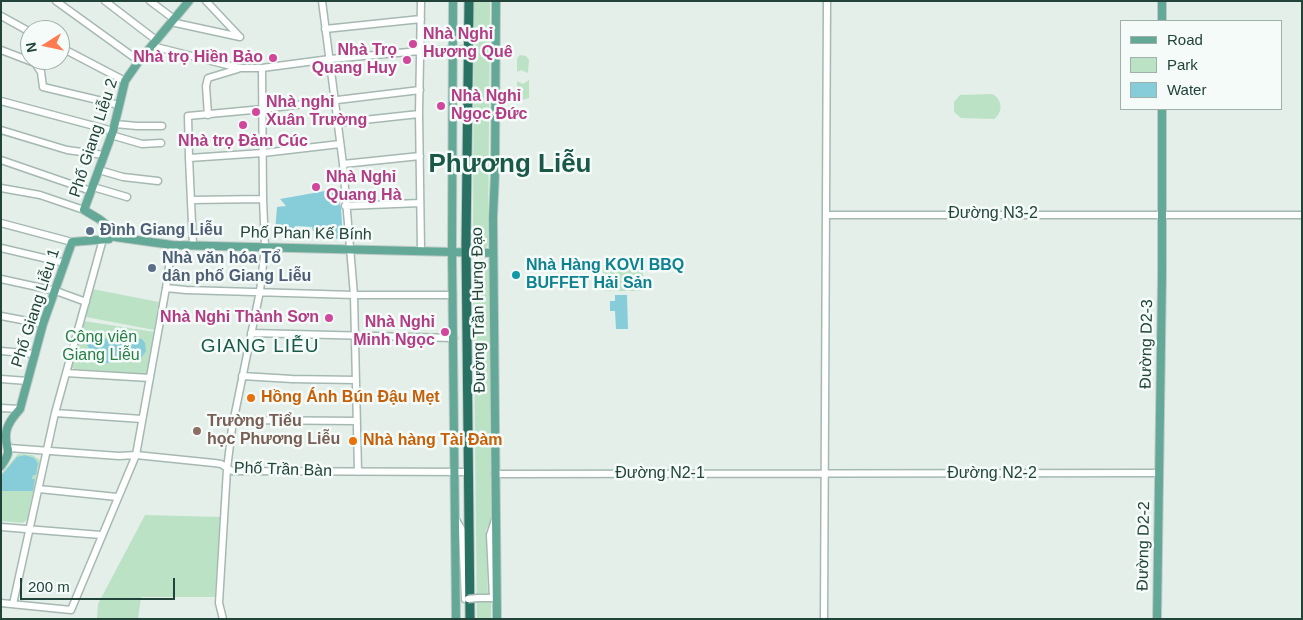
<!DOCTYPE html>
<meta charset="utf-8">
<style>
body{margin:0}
#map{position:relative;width:1303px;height:620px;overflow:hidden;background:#e4efea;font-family:Helvetica,sans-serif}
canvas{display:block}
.frame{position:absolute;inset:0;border:2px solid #21433a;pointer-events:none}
.legend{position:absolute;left:1120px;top:20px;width:162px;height:90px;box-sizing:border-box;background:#f5fbf8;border:1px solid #a0b1ac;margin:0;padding:6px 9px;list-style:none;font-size:15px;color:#21433a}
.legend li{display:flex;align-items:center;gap:10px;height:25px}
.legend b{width:25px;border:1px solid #a0b1ac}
.north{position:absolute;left:20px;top:20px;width:50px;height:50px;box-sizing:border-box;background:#f5fbf8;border:1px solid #a0b1ac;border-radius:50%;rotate:260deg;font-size:14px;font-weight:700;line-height:20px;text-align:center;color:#21433a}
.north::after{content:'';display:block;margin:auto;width:18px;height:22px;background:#ff7c52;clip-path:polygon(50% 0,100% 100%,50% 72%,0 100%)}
.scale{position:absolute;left:20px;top:578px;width:155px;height:22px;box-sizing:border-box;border:2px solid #21433a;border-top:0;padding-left:6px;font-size:15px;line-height:18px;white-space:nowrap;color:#21433a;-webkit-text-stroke:4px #f5fbf8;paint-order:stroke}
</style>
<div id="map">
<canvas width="1303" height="620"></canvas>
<div class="frame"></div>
<ul class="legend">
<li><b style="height:6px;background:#64a997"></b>Road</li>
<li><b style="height:14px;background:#bbe2c5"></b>Park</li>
<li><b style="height:14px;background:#87cdd9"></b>Water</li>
</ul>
<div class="north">N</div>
<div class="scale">200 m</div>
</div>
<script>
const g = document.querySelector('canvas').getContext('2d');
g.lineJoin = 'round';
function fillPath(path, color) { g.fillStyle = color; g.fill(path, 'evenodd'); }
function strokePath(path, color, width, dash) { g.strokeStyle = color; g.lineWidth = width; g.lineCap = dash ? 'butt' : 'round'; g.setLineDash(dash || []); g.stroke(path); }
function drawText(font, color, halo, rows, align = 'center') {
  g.font = font + ' Helvetica,sans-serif'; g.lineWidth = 5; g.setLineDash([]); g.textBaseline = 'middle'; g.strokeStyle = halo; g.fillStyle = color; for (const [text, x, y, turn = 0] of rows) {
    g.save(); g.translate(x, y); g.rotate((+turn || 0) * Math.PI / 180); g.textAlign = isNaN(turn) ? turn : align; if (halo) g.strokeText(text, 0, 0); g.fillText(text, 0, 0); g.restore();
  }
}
fillPath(new Path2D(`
 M474 1H490L488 245 486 248H474L473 242Z
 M520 55 526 56 529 60 528 73 521 70 517 72V58Z
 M529 80V98L522 100 517 92V81L523 84Z
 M992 94C1003 99 1003 113 994 119L961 118 954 112V102L960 95Z
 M481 259 488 261 489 264 491 522 486 530 488 602H491V619H477L473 262Z
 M643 267V291H603V268Z
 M92 289 159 302 154 330 86 317Z
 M84 321 155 332 147 374 74 369 71 367V364Z
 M18 454 32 455 40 460 27 520 22 523 1 521V474Z
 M145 515 220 517 215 597H141L138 619H97L98 604Z`), '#bbe2c5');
fillPath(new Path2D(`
 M336 189 341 208 343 239 315 238 316 231H313L312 227 295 226 294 230 275 231 277 207 286 206 280 199Z
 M615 295H627L628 329H616L615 311H610V301H615Z
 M95 331 106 339H113L121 342 133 338 142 339 145 343 146 351 139 361 127 357H117C111 363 101 367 95 359 93 357 93 353 91 351 87 346 86 344 86 336L89 333Z
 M25 455 34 458 38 463 36 475H33L32 479H35L33 491H1V476L17 457Z`), '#87cdd9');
const minor = new Path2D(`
 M56 1 139 61
 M105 1 156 40
 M150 1 174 19
 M206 1 239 36
 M322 1 343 164 354 295 358 472
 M1 16 30 32
 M171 22 240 37
 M325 29 421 19
 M152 46 239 68H262L330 59 420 51 469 49
 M60 47 125 81
 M1 50 35 63 41 72 43 87 119 105
 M1 101 113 131
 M208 115 206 86 208 78 238 69
 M336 123 419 114
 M115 124 137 126H162
 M1 130 67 150 104 155
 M111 135 142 144 161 143
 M189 158 188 116 263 109 420 90
 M1 160 91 191
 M343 164 420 156
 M99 170 123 177 158 181
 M93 187 127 197
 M1 188 40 195 84 210
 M191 200 263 199
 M345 206 420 203
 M826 215H1302
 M1 223 72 242
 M193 245 189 158 263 153 340 144
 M1 248 65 263
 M421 250 419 114 421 1
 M1 279 56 291 86 302
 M166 288 186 290 354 295H453
 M1 316 43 324
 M251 333 454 338
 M1 351 35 354
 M66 373 150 378
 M242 376 292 379 356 380
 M1 379 28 381
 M1 408 20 409
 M55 413 142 419
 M233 420 357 421
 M9 448 119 456 136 455 214 463 221 464 232 471 469 472
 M495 474 1159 473
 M39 489 117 497
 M455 518 462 530 465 599H468
 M1 527 101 535
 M478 598H493L490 535 495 520
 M1 603 71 610 136 455 166 288 172 245
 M13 604 55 413 103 239
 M223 619 219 603 227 469 232 428 260 291 265 247 263 199 262 68
 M824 619 827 1`);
const major = new Path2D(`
 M453 1 452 251 456 619
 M496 1 495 173 493 218 497 619
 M1162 21V1
 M112 229 99 219 84 210 113 131 125 81 139 61 189 1
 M115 237 172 245 493 253
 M1 466C14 448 5 451 6 435 6 425 14 416 20 409L43 324 72 242 109 239
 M1157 619 1162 276V109`);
const highway = new Path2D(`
 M469 1 466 244 470 619`);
strokePath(minor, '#a6b8b2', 9);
strokePath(major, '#c1cac8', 10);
strokePath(highway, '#c1cac8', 11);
strokePath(minor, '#fff', 6);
strokePath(major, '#64a997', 8);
strokePath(highway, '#297263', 9);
const minorBridge = new Path2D(`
 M468 599 478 598`);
strokePath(minorBridge, '#a6b8b2', 9, []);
strokePath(minorBridge, '#fff', 6);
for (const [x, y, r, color] of [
 [413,44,5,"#d1479c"],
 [273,58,5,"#d1479c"],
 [407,60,5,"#d1479c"],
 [441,106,5,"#d1479c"],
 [256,112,5,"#d1479c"],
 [243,125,5,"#d1479c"],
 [316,187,5,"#d1479c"],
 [90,231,5,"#5c6f8a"],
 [152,268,5,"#5c6f8a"],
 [516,275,5,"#0f9aa8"],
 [329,318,5,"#d1479c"],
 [445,332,5,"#d1479c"],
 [251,398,5,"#e8710a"],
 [197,431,5,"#8d6e63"],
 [353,441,5,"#e8710a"]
]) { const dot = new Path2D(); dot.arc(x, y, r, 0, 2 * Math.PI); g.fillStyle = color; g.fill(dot); strokePath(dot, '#f5fbf8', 2); }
drawText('bold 16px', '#b23c85', '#f5fbf8', [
 ["Nhà Nghỉ",423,35],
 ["Hương Quê",423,53],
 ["Nhà Trọ",397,51,"right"],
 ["Quang Huy",397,69,"right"],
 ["Nhà trọ Hiền Bảo",263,58,"right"],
 ["Nhà Nghỉ",451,97],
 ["Ngọc Đức",451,115],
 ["Nhà nghỉ",266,103],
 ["Xuân Trường",266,121],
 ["Nhà trọ Đảm Cúc",243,142,"center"],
 ["Nhà Nghỉ",326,178],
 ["Quang Hà",326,196],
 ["Nhà Nghỉ Thành Sơn",319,318,"right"],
 ["Nhà Nghỉ",435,323,"right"],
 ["Minh Ngọc",435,341,"right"]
], 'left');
drawText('16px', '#21433a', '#f5fbf8', [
 ["Phố Giang Liễu 2",94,138,-72],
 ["Đường N3-2",993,214],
 ["Phố Phan Kế Bính",306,234,1],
 ["Phố Giang Liễu 1",36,308,-72],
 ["Đường Trần Hưng Đạo",479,310,-91],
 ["Đường D2-3",1147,344,-89],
 ["Phố Trần Bàn",283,470,2],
 ["Đường N2-1",660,474],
 ["Đường N2-2",992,474],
 ["Đường D2-2",1144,546,-89]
]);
drawText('bold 16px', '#4e5e75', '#f5fbf8', [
 ["Đình Giang Liễu",100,231],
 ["Nhà văn hóa Tổ",162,259],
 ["dân phố Giang Liễu",162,277]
], 'left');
drawText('bold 16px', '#0d838f', '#f5fbf8', [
 ["Nhà Hàng KOVI BBQ",526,266],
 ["BUFFET Hải Sản",526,284]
], 'left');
drawText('16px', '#277e48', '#f5fbf8', [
 ["Công viên",101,338],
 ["Giang Liễu",101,356]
]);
drawText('bold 16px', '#c56008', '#f5fbf8', [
 ["Hồng Ánh Bún Đậu Mẹt",261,398],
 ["Nhà hàng Tài Đàm",363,441]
], 'left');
drawText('bold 16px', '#785e54', '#f5fbf8', [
 ["Trường Tiểu",207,422],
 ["học Phương Liễu",207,440]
], 'left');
g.letterSpacing = '1px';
drawText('19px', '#1a5848', '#f5fbf8', [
 ["GIANG LIỄU",260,347]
]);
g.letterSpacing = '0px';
drawText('bold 26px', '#1a5848', '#f5fbf8', [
 ["Phương Liễu",510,165]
]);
</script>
